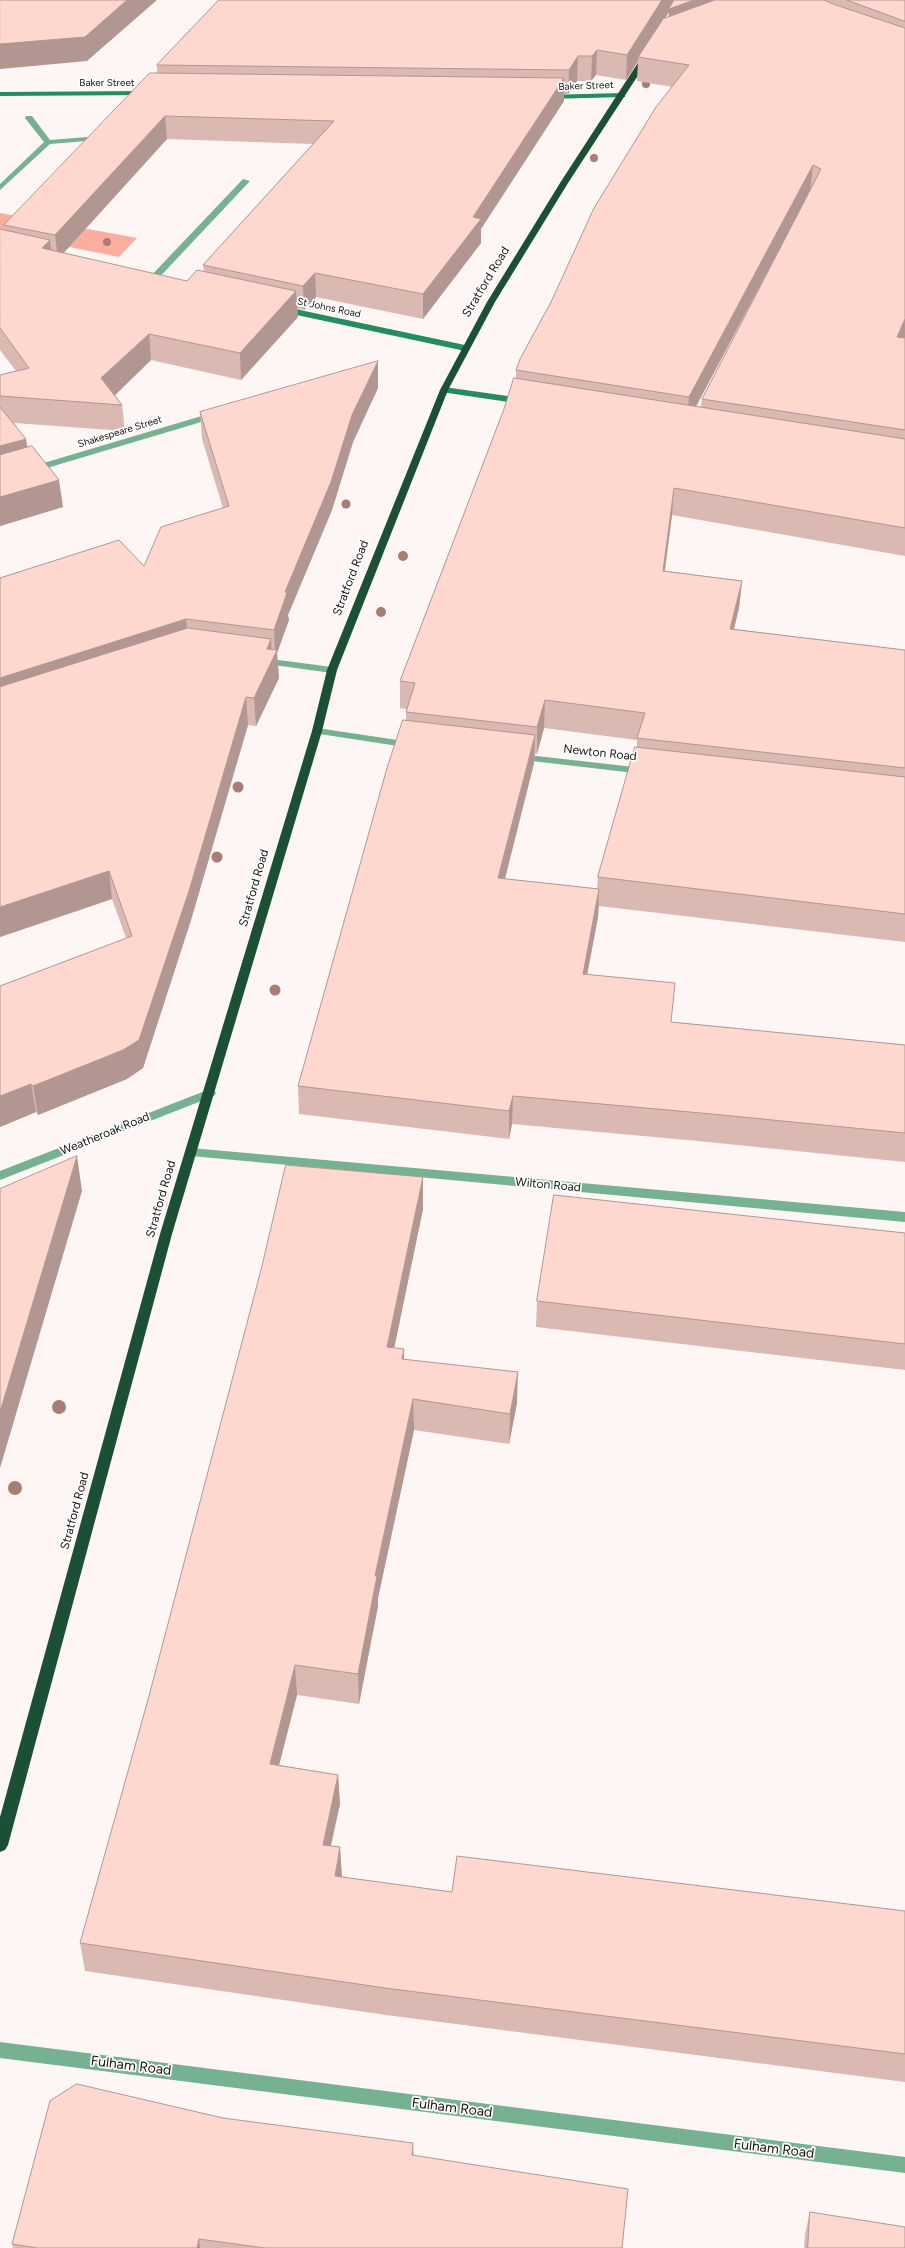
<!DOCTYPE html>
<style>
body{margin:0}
canvas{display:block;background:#fdf6f5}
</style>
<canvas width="905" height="2248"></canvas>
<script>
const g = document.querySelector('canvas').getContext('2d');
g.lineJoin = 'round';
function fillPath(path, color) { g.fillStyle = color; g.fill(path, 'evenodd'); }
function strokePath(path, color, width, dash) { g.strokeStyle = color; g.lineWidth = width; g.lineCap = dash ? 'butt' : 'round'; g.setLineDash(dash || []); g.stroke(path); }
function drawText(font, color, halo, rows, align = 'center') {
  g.font = font + ' Figtree,sans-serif'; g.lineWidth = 3.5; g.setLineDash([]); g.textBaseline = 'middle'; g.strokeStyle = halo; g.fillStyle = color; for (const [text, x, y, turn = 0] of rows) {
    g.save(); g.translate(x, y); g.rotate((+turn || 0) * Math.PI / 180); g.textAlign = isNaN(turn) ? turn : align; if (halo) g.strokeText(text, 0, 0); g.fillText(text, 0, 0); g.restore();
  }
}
fillPath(new Path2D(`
 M0 213 137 238 119 257 0 233Z`), '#f9aea0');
fillPath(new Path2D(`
 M243 179 250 181 153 284H147V280Z`), '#76b191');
fillPath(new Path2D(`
 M26 116H32L50 140 99 136 103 138 99 140 50 144 0 190V184L44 142 25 118Z
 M215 412 218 413V417L0 482V476Z
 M263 658 332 667 337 670 332 673 259 663 258 661Z
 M317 728 411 742 416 745 411 748 313 733 312 731 313 729Z
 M519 754 643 768 648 771 643 774 515 759 514 757Z
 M210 1089 214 1090 216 1093 214 1096 0 1180V1171Z
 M191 1148 905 1212V1222L191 1156 185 1152Z
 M0 2042 905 2157V2173L0 2058Z`), '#76b191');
fillPath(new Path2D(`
 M150 91 151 93 147 95 0 96V92Z
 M622 93H625V97L547 99 543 97 547 95Z
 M281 306 465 345 469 348 465 351 278 311V307Z
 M444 387 522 398 526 401 522 404 441 392V388Z`), '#238d5f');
fillPath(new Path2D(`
 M643 55 650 57 568 183 495 302 448 390 337 670 322 731 172 1234 8 1845 5 1850 0 1852V1817L160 1234 312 731 327 670 440 390 487 302 560 183Z`), '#1b4f36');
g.fillStyle = '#ab7b75';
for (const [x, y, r] of [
 [646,84,4],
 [594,158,4],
 [107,242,4],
 [346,504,4.5],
 [403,556,5],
 [381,612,5],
 [238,787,5.5],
 [217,857,5.5],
 [275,990,5.5],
 [59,1407,7],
 [15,1488,7]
]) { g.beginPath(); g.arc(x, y, r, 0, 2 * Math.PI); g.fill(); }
fillPath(new Path2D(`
 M219 0H905V556L672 515 665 571 742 581 739 608 734 629 905 650V942L599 906 598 917 587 974 671 1022 905 1045V1162L698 1141 512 1124 509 1139 299 1114 298 1086 406 721V709L400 708V681L516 379V370L672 87 637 81 638 61 626 80 596 75 591 81H577L568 94H564V101L481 229V243L423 319 316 297 304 310 297 309 298 317 241 380 151 360 115 395 122 405 125 431 14 423 63 507 0 526V375L16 371 0 350V229L5 230 4 225 157 73V65ZM669 12 668 17 664 19ZM167 139 313 144 203 265 204 272 187 281 64 253ZM778 253 702 399 701 407H696ZM544 728 637 740V747L598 877 597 889 505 879 534 763 535 754H537Z
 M378 388 353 442 332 510 288 615 289 620 277 653 279 678 256 726 248 725 191 920 143 1068 127 1079 38 1115 36 1112 0 1127 126 938 112 899 0 937V578L144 566 223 508 202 439 200 412Z
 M423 1177V1209L394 1348 404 1359 517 1403 509 1444 414 1430 378 1598V1606L359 1704 297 1695 279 1765 338 1775 340 1804 330 1846 342 1876V1877L452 1892 905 1911V2082L386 2015 85 1971 80 1943Z
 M905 1233V1370L536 1327 537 1301Z
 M223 2118 414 2155 622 2248H13L12 2244Z
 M810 2212 905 2248H804L805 2234Z`), '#dab9b2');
fillPath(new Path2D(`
 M127 0H157L87 61 0 69V44Z
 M662 0H759L668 33 669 12 640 57H638V61L626 80 627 55Z
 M597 50 596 75 591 81 592 56Z
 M578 56 577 81 568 94 569 70Z
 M564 78V101L481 229V243L423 319V294Z
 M165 116 167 139 58 259 55 235Z
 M813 165 810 191 687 423 689 397Z
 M50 240 53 266 42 248Z
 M315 273 316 297 304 310 303 286Z
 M296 291 298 317 241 380 240 353Z
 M905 319V337L894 363 897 337Z
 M149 334 151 360 106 404 101 378Z
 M378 361V388L353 442 332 510 288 615 289 620 277 653 279 678 256 726 254 698 267 649 271 639 272 661 275 654 274 630 285 592 352 415Z
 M26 439 30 466 0 474V446Z
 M59 480 63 507 0 526V497Z
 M674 488 672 515 661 598 663 571Z
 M742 581 739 608 727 656 730 629Z
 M186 619 189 647 0 708V678Z
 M246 697 248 725 191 920 143 1068 127 1079 38 1115 33 1086 123 1050Z
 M545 700 544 728 537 754V727Z
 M535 735 534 763 498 906V878Z
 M109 871 112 899 0 937V907Z
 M599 889 598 917 582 1002 583 974Z
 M31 1084 36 1112 0 1127V1096Z
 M513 1096 512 1124 509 1139V1111Z
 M77 1156 82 1191 0 1468V1412Z
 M423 1177V1209L388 1378 387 1347Z
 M404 1349V1380L402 1359Z
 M518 1372 517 1403 509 1444 510 1414Z
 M413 1399 414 1430 378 1598V1606L359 1704 358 1674 375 1576Z
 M295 1665 297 1695 272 1793 270 1764Z
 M338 1775 340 1804 325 1873 323 1845Z
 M340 1847 342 1876 336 1904 335 1876Z
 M413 2143 414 2172 412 2155Z
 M199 2239 200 2248H197Z`), '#b29691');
const building = new Path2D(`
 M0 0H127L85 37 0 44Z
 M219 0H662L627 55 597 50 592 56H578L569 70 157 65Z
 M674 0H694L669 9Z
 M715 0H824L833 4 905 28V319L897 337 905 338V430L702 399 821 169 813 165 689 397 516 370 520 359 551 302 594 208 656 107 689 65 638 57 663 19Z
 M847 0H905V21Z
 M150 73 564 78 473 217 481 219 423 294 315 273 303 286 203 265 334 121 165 116 55 235 4 225Z
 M0 229 50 240 42 248 187 281 197 270 296 291 240 353 149 334 101 378 122 405 0 396V375L29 368 0 328Z
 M378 361 352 415 331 482 285 592 287 593 274 630 186 619 0 678V578L119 540 144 566 161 527 229 506 200 412Z
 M514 378 905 439V528L674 488 663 571 742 581 730 629 905 650V768L637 738 645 713 545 700 537 727 406 712 415 683 400 681 504 409Z
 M0 407 26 439 0 446Z
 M32 446 59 480 0 497V455Z
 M188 628 271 639 267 649 277 650 254 698 246 697 189 891 139 1040 123 1050 33 1086 31 1084 0 1096V986L132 936 109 871 0 907V687Z
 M403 720 535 735 498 878 599 889 583 974 675 983 671 1022 905 1045V1133L701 1113 513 1096 509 1111 298 1086 387 768Z
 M635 747 905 777V914L598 877Z
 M77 1156 0 1412V1189Z
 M286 1165 423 1177 387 1347 404 1349 402 1359 518 1372 510 1414 413 1399 375 1576H377L358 1674 295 1665 270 1764 338 1775 323 1845 340 1847 335 1876 452 1892 457 1856 905 1911V2054L385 1988 80 1943 149 1696 262 1266Z
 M554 1195 905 1233V1344L537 1301Z
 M77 2084 223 2118 413 2143 412 2155 628 2189 622 2248H265L199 2239 197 2248H37L12 2244 50 2101Z
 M810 2212 905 2227V2248H808Z`);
fillPath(building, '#fed7cf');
strokePath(building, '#b29691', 1);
drawText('10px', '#171211', '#fff', [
 ["Baker Street",107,83],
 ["Baker Street",586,86,-2],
 ["St Johns Road",329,308,12],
 ["Shakespeare Street",120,432,-17]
]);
drawText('12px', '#171211', '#fff', [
 ["Stratford Road",486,282,-59],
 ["Stratford Road",351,578,-69],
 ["Newton Road",600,753,6],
 ["Stratford Road",254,888,-74],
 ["Weatheroak Road",105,1134,-22],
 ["Wilton Road",548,1185,5],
 ["Stratford Road",161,1199,-74],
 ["Stratford Road",75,1511,-75]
]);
drawText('14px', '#171211', '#fff', [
 ["Fulham Road",131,2066,7],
 ["Fulham Road",452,2108,7],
 ["Fulham Road",774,2149,7]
]);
</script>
